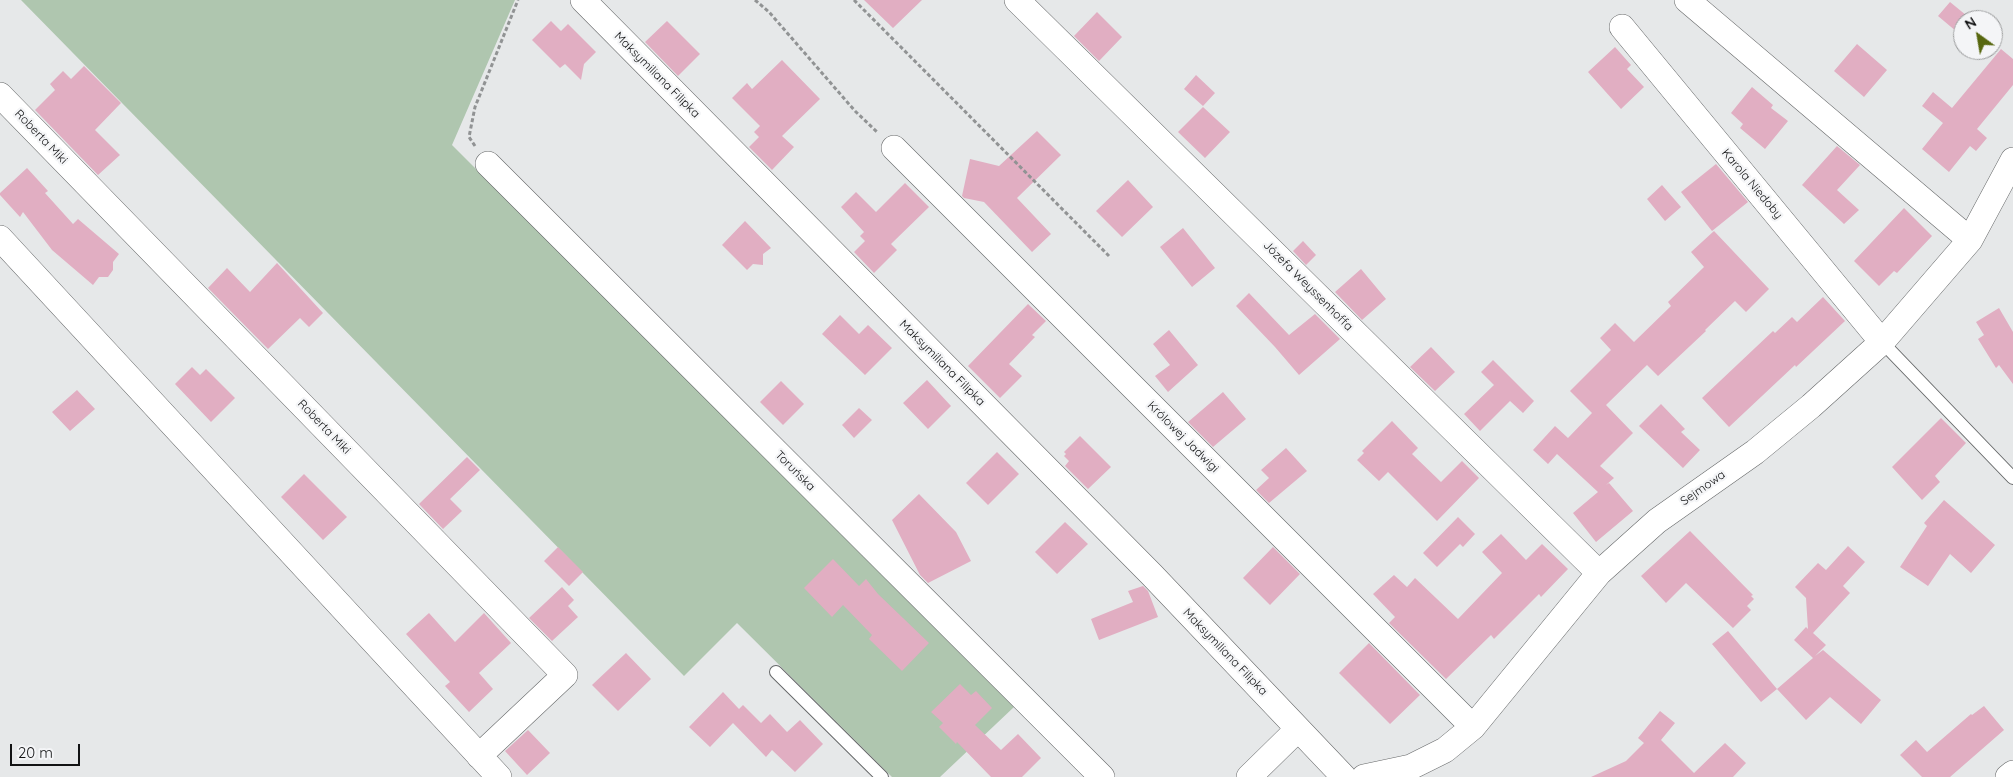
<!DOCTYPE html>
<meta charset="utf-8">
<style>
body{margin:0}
#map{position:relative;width:2013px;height:777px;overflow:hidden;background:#e6e8e9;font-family:Quicksand,sans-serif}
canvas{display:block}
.north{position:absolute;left:1953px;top:10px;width:50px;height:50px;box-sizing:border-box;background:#f4f5f7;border:1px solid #9a9b9c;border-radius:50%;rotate:328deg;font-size:14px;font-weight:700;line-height:20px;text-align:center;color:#121314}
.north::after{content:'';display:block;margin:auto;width:18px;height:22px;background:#57670f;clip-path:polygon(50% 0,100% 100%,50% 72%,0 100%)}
.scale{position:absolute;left:10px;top:744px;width:70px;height:22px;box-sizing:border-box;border:2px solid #121314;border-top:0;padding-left:6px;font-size:15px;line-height:18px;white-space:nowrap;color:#121314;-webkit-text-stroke:4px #f4f5f7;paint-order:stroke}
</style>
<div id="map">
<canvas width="2013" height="777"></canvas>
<div class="north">N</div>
<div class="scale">20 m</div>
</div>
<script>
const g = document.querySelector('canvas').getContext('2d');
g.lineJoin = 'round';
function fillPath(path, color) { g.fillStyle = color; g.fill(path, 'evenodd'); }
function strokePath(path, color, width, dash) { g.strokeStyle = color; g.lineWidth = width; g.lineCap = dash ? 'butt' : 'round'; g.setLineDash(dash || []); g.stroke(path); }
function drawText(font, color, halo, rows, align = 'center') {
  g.font = font + ' Quicksand,sans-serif'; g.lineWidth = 4.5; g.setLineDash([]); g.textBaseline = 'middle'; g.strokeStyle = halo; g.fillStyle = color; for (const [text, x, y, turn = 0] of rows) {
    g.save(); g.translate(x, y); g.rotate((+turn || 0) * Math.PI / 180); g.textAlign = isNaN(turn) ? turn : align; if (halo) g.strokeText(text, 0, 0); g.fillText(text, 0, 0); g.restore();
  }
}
fillPath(new Path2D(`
 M21 0H515L452 145 1014 707 940 777H892L737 623 684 676Z`), '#afc6af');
fillPath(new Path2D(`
 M864 0H922L893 28Z
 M1950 2 1972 20H1963V37L1938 16Z
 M1097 12 1122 37 1099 61 1074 36Z
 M551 21 561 31 568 24 596 52 584 64 581 80 565 64 560 68 532 40Z
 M667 21 700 54 678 76 645 42Z
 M1857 44 1887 70 1864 97 1834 71Z
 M1615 47 1631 65 1627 69 1644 87 1621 109 1588 72Z
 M2001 49 2013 59V85L1977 129 1987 138 1976 151 1970 146 1949 172 1922 149 1943 123 1922 106 1933 92 1952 108Z
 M782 60 820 99 782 136 794 147 772 170 749 147 759 137 754 132 760 126 732 98 747 83 752 89Z
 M84 66 121 103 95 130 120 155 98 175 35 110 55 90 50 84 63 71 71 79Z
 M1196 75 1215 93 1203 106 1184 89Z
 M1752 87 1773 105 1771 108 1788 121 1765 149 1740 128 1743 124 1731 113Z
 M1203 107 1230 132 1205 158 1178 132Z
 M1037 131 1061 155 1017 198 1051 234 1032 252 984 202 964 198 962 196 970 159 999 166Z
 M1837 146 1860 165 1837 190 1859 210 1844 224 1802 185Z
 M1716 164 1748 202 1712 231 1681 192Z
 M27 168 48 191 45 193 73 224 78 219 119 254 113 262V270L108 277H99L93 285 52 250 23 212 20 217 0 195V193Z
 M1128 180 1153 207 1122 237 1096 211Z
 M905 183 929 207 891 244 897 250 874 273 854 252 865 241 860 236 864 232 841 207 856 192 876 212Z
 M1662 185 1681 207 1665 221 1647 199Z
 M1904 208 1932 236 1897 273 1894 271 1879 286 1854 261Z
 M745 221 771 248 763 254V265L753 264 747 270 722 245Z
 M1183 228 1215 268 1192 287 1160 247Z
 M1714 231 1769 289 1746 312 1735 301 1705 330 1706 331 1658 376 1647 365 1606 405 1633 433 1600 466 1614 478 1606 485 1609 483 1633 511 1596 542 1573 513 1598 492 1557 454 1548 464 1533 450 1555 426 1568 438 1592 413 1570 391 1611 350 1600 338 1615 323 1634 342 1671 306 1668 302 1704 267 1691 252Z
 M1303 241 1316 255 1306 265 1293 251Z
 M277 263 323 313 309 327 300 318 268 349 208 288 227 268 250 292Z
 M1361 269 1386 299 1362 320 1335 292Z
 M1249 293 1289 335 1315 314 1340 339 1299 375 1275 347 1236 306Z
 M1823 297 1845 321 1796 367 1795 365 1729 427 1702 398 1773 331 1775 333 1792 317 1797 322Z
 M1028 304 1046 321 1032 335 1035 337 1009 364 1022 376 1000 398 968 366Z
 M1999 308 2013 332V384L1999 365 1996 368 1978 339 1984 335 1976 322Z
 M840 315 859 334 868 325 892 348 865 375 822 334Z
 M1169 330 1198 365 1168 392 1155 376 1170 365 1153 344Z
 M1431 347 1455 372 1435 391 1410 367Z
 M1493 360 1534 401 1523 413 1510 401 1480 431 1464 414 1494 385 1481 372Z
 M192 367 200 375 206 369 235 398 211 422 175 384Z
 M927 380 951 406 928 429 903 403Z
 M781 381 804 404 783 425 760 402Z
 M77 390 95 409 70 431 52 412Z
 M1223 392 1246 419 1213 447 1188 422Z
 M1661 404 1685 429 1681 432 1700 450 1683 468 1639 426Z
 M859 408 872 420 854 438 842 425Z
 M1941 418 1966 443 1935 476 1940 482 1922 500 1892 467Z
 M1392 421 1418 448 1412 454 1441 482 1462 461 1479 478 1437 521 1388 472 1379 481 1357 460 1364 453 1362 451Z
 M1080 436 1111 467 1088 489 1065 466 1069 461 1064 456 1066 454 1064 452Z
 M1286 448 1307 471 1269 503 1256 490 1269 478 1261 470Z
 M997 452 1019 474 988 505 966 483Z
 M467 457 480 470 450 499 462 511 443 529 419 504Z
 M304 474 347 517 323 540 281 497Z
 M919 494 956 532 971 561 928 583 920 575 892 520Z
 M1944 500 1995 545 1971 573 1950 554 1928 586 1900 567 1927 526 1924 523Z
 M1458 517 1475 534 1463 547 1460 544 1437 567 1423 553Z
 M1065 522 1088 544 1057 574 1035 552Z
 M1690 531 1753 595 1751 596 1754 599 1747 606 1751 610 1733 628 1686 583 1666 603 1641 576Z
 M1501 534 1526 560 1542 544 1568 569 1541 597 1539 594 1494 639 1491 635 1446 679 1389 623 1395 617 1373 594 1394 575 1407 587 1415 578 1458 619 1502 573 1482 552Z
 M1848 546 1865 562 1843 586 1850 593 1813 633 1826 645 1815 656 1823 650 1881 700 1861 724 1830 697 1806 720 1777 689 1813 658 1794 640 1806 627 1808 629 1806 598 1795 587 1818 563 1826 570Z
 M558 547 583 572 569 586 544 561Z
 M1273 547 1300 574 1270 605 1243 578Z
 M833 559 859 586 866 579 878 594 929 643 902 671 869 639 872 635 843 605 832 617 804 588Z
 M1143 586 1148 591 1158 617 1099 640 1091 619 1133 602 1128 591Z
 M562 587 574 600 568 606 578 617 552 641 529 618Z
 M429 613 455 642 484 613 511 643 479 673 493 689 469 712 445 686 450 682 406 634Z
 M1728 631 1777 689 1761 702 1712 644Z
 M1369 643 1420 695 1390 724 1339 673Z
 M626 653 651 679 618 711 592 685Z
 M960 684 971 695 976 691 992 708 975 725 1001 750 1018 734 1041 758 1022 777H991L957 742 956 744 939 727 943 723 931 712Z
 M723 692 739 709 743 705 761 723 770 714 787 732 800 720 823 744 795 772 772 750 766 757 733 723 710 747 689 727Z
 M1984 706 2004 730 1950 777H1922L1900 755 1916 740 1927 752 1971 714 1972 715Z
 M1660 711 1675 723 1661 740 1694 773 1725 743 1746 763 1733 777H1591L1626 761 1644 743 1638 738Z
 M528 730 550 753 527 775 505 751Z`), '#e1aec2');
const service = new Path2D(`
 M1882 342 2013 478
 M776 672 882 777`);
const minor = new Path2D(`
 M583 0 1152 575 1344 777
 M1017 0 1599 573
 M1687 0 1970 240
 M1622 27 1882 342
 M0 95 565 675 479 756
 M894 148 1473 727
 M488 164 1102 777
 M0 238 499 777
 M1249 777 1298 729
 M1364 777 1411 767 1445 750 1473 727 1599 573 1657 521 1755 452 1811 406 1882 342 1970 240 2013 160
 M2008 777 2013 773`);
strokePath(service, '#666869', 14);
strokePath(minor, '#666869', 26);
strokePath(new Path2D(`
 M755 0 769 12 855 111 878 133
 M854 0 1109 256
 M475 146 469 137 475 107 518 0`), '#919394', 3, [4, 2.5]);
strokePath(service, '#fff', 12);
strokePath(minor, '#fff', 25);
drawText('12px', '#121314', '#f4f5f7', [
 ["Maksymiliana Filipka",657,75,45],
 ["Roberta Miki",41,137,46],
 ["Karola Niedoby",1752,184,50],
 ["Józefa Weyssenhoffa",1308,286,45],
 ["Maksymiliana Filipka",942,363,45],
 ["Roberta Miki",324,427,46],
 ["Królowej Jadwigi",1183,437,45],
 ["Toruńska",795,471,45],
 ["Sejmowa",1703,488,-35],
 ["Maksymiliana Filipka",1225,652,46]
]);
</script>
